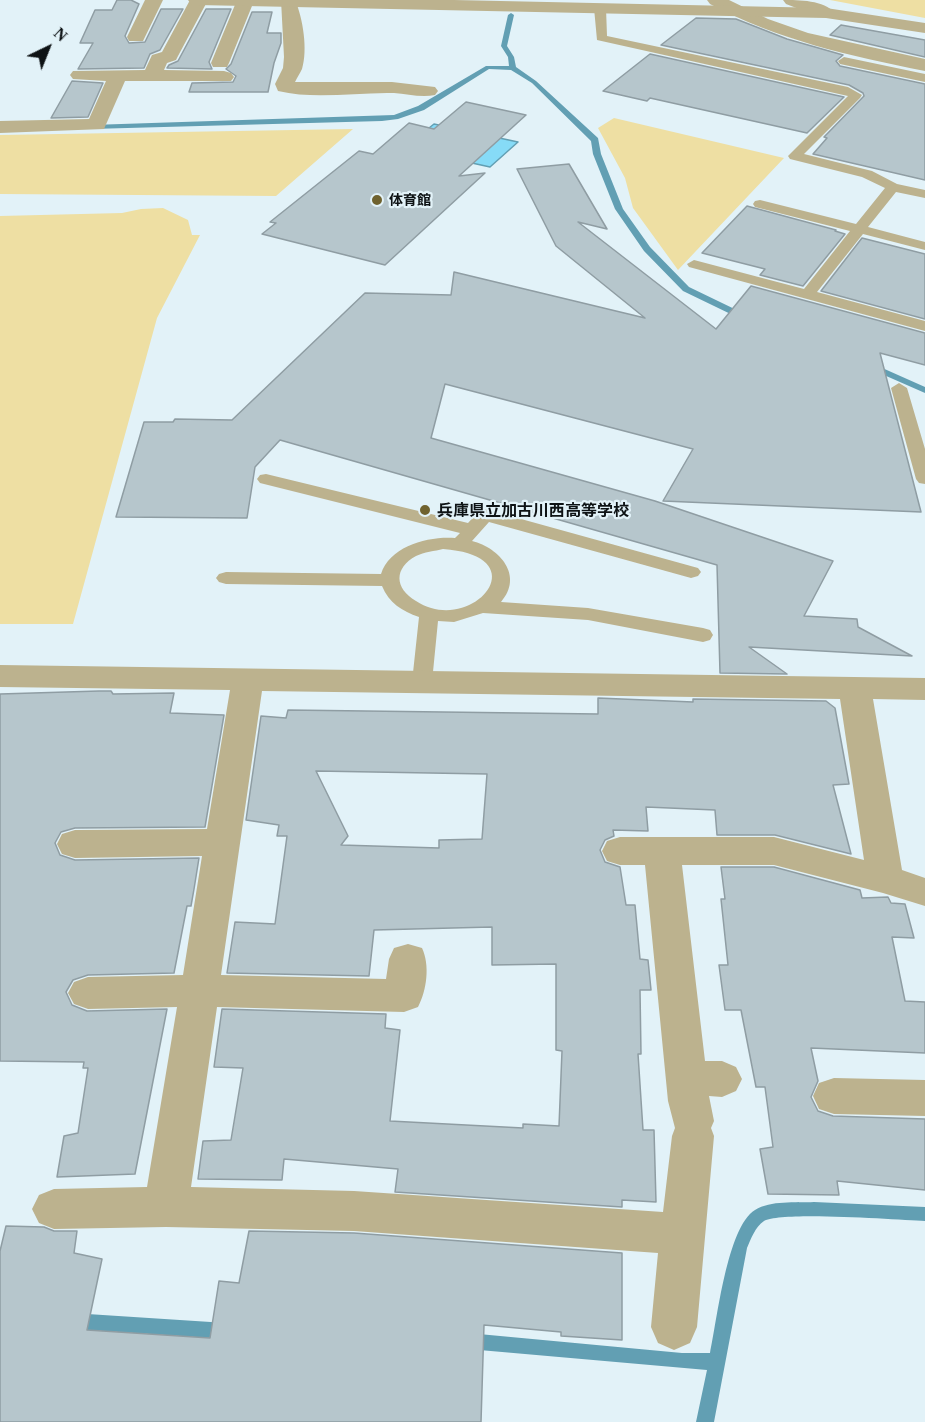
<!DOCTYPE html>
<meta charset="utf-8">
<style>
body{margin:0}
#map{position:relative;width:925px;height:1422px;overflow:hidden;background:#e2f2f8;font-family:Georgia,serif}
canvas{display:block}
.north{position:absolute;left:18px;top:18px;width:60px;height:60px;-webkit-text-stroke:4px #e2f2f8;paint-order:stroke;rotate:43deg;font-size:16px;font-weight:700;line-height:24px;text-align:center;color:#0e1315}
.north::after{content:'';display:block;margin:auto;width:21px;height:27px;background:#0e1315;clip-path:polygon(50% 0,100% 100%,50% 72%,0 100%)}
</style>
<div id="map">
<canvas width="925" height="1422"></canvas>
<div class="north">N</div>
</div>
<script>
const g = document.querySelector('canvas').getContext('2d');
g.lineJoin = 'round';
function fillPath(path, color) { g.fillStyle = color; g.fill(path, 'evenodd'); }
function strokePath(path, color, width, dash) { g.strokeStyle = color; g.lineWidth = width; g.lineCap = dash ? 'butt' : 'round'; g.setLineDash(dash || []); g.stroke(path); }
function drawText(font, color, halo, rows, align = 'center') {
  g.font = font + ' Georgia,"Noto Sans JP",serif'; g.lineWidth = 4.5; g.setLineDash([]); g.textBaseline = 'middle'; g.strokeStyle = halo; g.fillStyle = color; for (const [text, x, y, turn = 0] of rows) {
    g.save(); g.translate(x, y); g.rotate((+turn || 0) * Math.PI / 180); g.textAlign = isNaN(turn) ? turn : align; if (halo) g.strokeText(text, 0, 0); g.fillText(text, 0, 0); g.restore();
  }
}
fillPath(new Path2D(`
 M830 0H925V18Z
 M614 118 784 158 678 270 633 208 625 178 598 128Z
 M353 129 276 196 0 194V135Z
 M163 208 188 220 192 235H200L157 318 73 624H0V216L122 213 141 209Z`), '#eedfa3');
const water = new Path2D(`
 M434 124 518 142 490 167 404 148Z`);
fillPath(water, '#86dbf7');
strokePath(water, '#629fb3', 1.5);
fillPath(new Path2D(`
 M511 13 514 15 507 46 514 57 516 67 536 81 598 138 601 154 623 209 650 247 689 287 749 316V320H743L683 291 644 251 615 209 593 154 591 141 532 83 511 70 489 69 424 110 398 119 382 121 91 129 87 127 91 125 394 115 418 106 486 66H509L508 57 501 46 508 15Z
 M871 363 925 387V393L868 368V364Z
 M814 1202 925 1207V1221C897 1220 783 1211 764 1221 755 1227 751 1239 747 1248L714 1422H696L707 1370 468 1349 462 1347 460 1341 462 1335 468 1333 682 1353H710C717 1321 727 1227 755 1210 771 1200 795 1203 814 1202Z
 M72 1313 226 1323 232 1325 234 1331 232 1337 226 1339 72 1329 66 1327 64 1321 66 1315Z`), '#629fb3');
const building = new Path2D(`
 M117 0H131L139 4 125 36 129 43 145 42 161 9H183L160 50 150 54 144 68 78 69 93 43H80L95 10H112Z
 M206 9H231L209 62 212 69 167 68 169 65 178 61Z
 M252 12H272L267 33H281V43L274 63 268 92H189L192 83 233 82 236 76 226 69 231 64Z
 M696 18 736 19 787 39 843 55 836 61 840 66 925 84V180L813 154 827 138 824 137 864 96 863 93 849 85 661 45Z
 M841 25 925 40V57L830 35Z
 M650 54 844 97 807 133 650 98 647 101 603 91Z
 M72 81 103 83 88 117 51 118Z
 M466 102 526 115 459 176 485 173 385 265 262 234 276 223 270 222 359 151 373 154 409 123 434 129Z
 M569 164 607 229 578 222 716 329 751 286 925 333V365L880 353 921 512 663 501 693 449 445 384 431 438 655 501 833 561 804 616 857 619 858 627 912 656 749 647 787 674 720 673 717 565 280 440 255 467 247 518 116 517 144 422H173L175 419 232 420 365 293 451 295 454 272 645 318 556 246 517 169Z
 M747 206 836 230 835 231 845 234 803 286 760 275 765 269 702 253Z
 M862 238 925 254V319L821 291Z
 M99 691H111L113 694 174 693 170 713 224 715 205 827 75 828 61 832 55 843 60 855 75 860 199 858 194 889 191 906H187L174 973 88 975 73 980 66 992 72 1005 87 1011 167 1009 135 1174 57 1177 64 1136 78 1133 88 1068H83L84 1062 0 1061V694Z
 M598 698 693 702V699L826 701 835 708 849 784 833 785 851 854 775 835H717L715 810 646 807 648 831 613 830 614 836 605 840 600 850 605 862 620 867 626 905H635L640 959 648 960 651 990H640L641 1054H638L643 1130H654L656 1202 622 1200V1207L395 1192 398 1169 284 1159 282 1180 198 1179 203 1141 231 1140 243 1068 214 1067 222 1009 386 1014 385 1028 400 1030 390 1121 523 1128V1124L559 1126 562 1051 556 1050V964L492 965V927L374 930 369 976 227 973 235 922 275 924 287 836H277L279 825 246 820 261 716 286 718 288 710 598 714ZM316 771 487 774 482 839 439 840V848L341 845 348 836Z
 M721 867H774L860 890 862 898 888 897 891 903 905 904 914 938 892 937 905 1001 925 1002V1053L811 1048 818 1081 811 1097 818 1111 833 1116 925 1119V1190L837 1181 839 1195 768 1194 760 1149 773 1147 765 1087H756L741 1010H725L719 965H728L721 899H725Z
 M6 1226 44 1227 54 1231H77L74 1253 102 1259 87 1330 210 1338 219 1281 239 1283 249 1231 354 1233 622 1253V1340L561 1336V1332L484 1325 481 1422H0V1251Z`);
fillPath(building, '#b6c6cc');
strokePath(building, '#8f9da3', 1.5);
fillPath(new Path2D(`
 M600 5 606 8 607 36 848 87 862 95 860 98 804 154 872 171 897 184 925 190V198L896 192 868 227 925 242V250L863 234 817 292 925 321V331L689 267 687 264 694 260 804 289 850 231 755 207 753 204 755 201 760 200 856 224 885 188 862 177 790 159 788 156 848 96 597 40 594 8Z
 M844 57 925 74V82L840 64 838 61Z
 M899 383 907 388 925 449V484L919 483 916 479 891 388Z
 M266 474 468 523 479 511 485 509 698 568 701 572 698 576 691 578 489 522 472 541C500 548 524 576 501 602L588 608 703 628 710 630 713 635 710 640 703 642 588 620 483 613 454 622 438 621 432 682 429 687 422 689 415 687 412 682 419 617C402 611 389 603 382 586L226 584 219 582 216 578 219 574 226 572 381 574C390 546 428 536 455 538L460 533 260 483 257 479 260 475ZM443 549C541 556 471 637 416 601 394 588 394 568 416 556 424 552 435 551 443 549Z`), '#bcb28e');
fillPath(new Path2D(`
 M145 0H163L143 41H129L127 37Z
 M190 0H208L178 56 176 60 167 63 164 70 224 71 231 73 234 77 231 81H125L104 129 0 133V121L89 119 106 81 73 79 70 75 73 71 145 70 152 55 162 52Z
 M237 0 254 1 229 63 227 67H213L211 63Z
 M281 0H295C303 18 308 50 302 69 300 73 297 78 295 82H392L435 87 438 91 435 95C422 98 407 94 394 93 356 92 316 100 278 91L275 84 283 68 284 57Z
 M707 0H729L768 19 808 33 925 59V71C850 56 778 40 710 4Z
 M783 0C799 0 824 0 835 13L832 17H820L786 4Z
 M0 665 925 678V700L873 699 902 870 925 878V906L883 893 774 865H682L705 1061H722L736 1067 742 1079 736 1091 722 1097 709 1096 714 1121 711 1128 714 1136 697 1327 690 1343 674 1350 658 1343 651 1327 658 1253 354 1231 166 1227 54 1229 39 1223 32 1209 39 1195 54 1189 147 1187 177 1007 88 1009 74 1004 68 993 74 982 88 977 183 975 202 856 75 858 62 854 57 844 62 834 75 830 207 829 230 690 0 687ZM262 691 840 699 864 860 774 837H620L607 841 602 851 607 861 620 865H645L668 1101 675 1128 672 1136 663 1212 354 1191 191 1187 217 1007 404 1012 418 1007C427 990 430 965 422 948L408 944 394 948 389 959 386 979 221 975Z
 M834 1078 925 1080V1116L834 1114 819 1109 813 1096 819 1083Z`), '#bcb28e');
fillPath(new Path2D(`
 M188 0H454L826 8 925 23V33L826 18 197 5 191 4Z`), '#bcb28e');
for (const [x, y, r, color] of [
 [377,200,6,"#6f622f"],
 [425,510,6,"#6f622f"]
]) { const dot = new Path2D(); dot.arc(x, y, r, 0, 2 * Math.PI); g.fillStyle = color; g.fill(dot); strokePath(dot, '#e2f2f8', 2); }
drawText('bold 14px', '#0e1315', '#e2f2f8', [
 ["体育館",389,200]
], 'left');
drawText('bold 16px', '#0e1315', '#e2f2f8', [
 ["兵庫県立加古川西高等学校",437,510]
], 'left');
</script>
